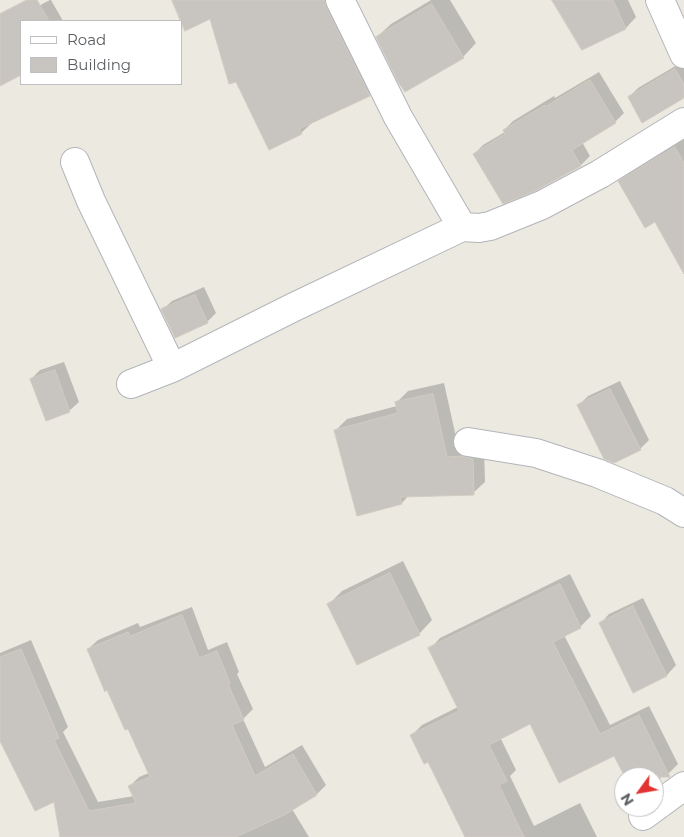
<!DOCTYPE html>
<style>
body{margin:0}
#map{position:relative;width:684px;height:837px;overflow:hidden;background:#ece9e1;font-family:Montserrat,sans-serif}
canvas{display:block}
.legend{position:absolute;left:20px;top:20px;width:162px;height:65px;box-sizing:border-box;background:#fff;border:1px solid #bdbfc0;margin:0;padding:6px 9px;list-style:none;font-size:15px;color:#5a5e62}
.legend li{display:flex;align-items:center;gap:10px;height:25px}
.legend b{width:25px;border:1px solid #bdbfc0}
.north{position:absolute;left:614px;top:767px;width:50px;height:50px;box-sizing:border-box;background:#fff;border:1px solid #bdbfc0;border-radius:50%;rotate:238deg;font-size:14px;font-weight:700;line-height:20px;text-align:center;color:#5a5e62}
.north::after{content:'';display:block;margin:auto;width:18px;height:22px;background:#e33431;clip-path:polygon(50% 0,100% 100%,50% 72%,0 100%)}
</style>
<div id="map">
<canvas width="684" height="837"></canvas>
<ul class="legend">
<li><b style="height:6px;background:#fff"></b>Road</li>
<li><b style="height:14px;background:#c8c4bf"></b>Building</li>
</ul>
<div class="north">N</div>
</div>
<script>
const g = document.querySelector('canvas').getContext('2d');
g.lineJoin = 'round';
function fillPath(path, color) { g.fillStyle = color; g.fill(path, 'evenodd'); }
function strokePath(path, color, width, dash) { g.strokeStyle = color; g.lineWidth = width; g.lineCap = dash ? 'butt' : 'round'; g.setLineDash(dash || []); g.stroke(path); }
fillPath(new Path2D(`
 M50 0H51L63 21H21V71L11 76 0 85V26Z
 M173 0H339L381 83 369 94 313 122 301 133 211 18Z
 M431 0H450L476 43 463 57 377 37 391 24Z
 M554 0H628L636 17 626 28 582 48Z
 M684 61V96L629 97 638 88Z
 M599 72 624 113 615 122 582 142 590 156 581 165 535 190 474 154 483 145 505 132 504 130 513 121 554 96 555 98Z
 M684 137V271L656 220 619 182 633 168Z
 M204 287 216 313 207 322 162 310 172 301Z
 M64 362 79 402 69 411 31 379 40 370Z
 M620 381 649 440 640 449 579 405 588 396Z
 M444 383 458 446 484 448 485 482 473 493 409 495 402 503 335 431 347 419 397 406V402L408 391Z
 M403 561 432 620 419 634 328 605 342 591Z
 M570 574 591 616 580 627 564 635 610 725 649 706 678 764 668 774 654 781V777H626L615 754 531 722 500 737 516 770 510 776 534 826 580 803 597 837H464L466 835 429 760 411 736 422 725 458 707 430 649 440 638Z
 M643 598 676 665 667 675 633 691 600 624 609 614Z
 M192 607 208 650 227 642 239 672 237 674 253 709 243 719 265 767 302 745 326 785 317 794 292 809 309 837H62L55 800 0 739V653L31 640 68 727 63 732 98 802 134 796 130 786 139 777 149 773 129 727 88 649 98 640 138 623 140 627Z`), '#0003');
const building = new Path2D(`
 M27 0H37L49 21H21V75L0 86V14Z
 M172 0H325L326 7 370 96 299 129 302 134 269 150 236 82 229 84 210 19 185 31Z
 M552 0H613L626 29 582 50Z
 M432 4 464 58 405 92 398 82 376 37Z
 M675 69 684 84V98L642 123 628 97Z
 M590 80 616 123 572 150 581 166 535 191 503 204 473 154 505 134 503 130 545 105 546 106Z
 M675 147 684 163V274L655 222 645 228 618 181Z
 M195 295 208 323 175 338 161 309Z
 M55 370 70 412 46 421 30 379Z
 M610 389 641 450 614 463 604 459 577 405Z
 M433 394 447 457 463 456 473 459 474 495 400 497 402 504 357 516 334 430 398 413 395 402Z
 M390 573 420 635 357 665 327 604Z
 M560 584 581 628 553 642 600 734 639 715 670 777H625L614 756 559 783 530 724 489 745 507 781 499 785 524 837H465L428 762 424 764 410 735 459 711 428 648Z
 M633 606 667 676 633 693 599 623Z
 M182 615 199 658 217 651 230 683 228 684 244 720 232 725 255 776 293 754 317 795 286 814 236 837H60L54 802 35 811 0 741V657L21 649 59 738 54 740 89 811 136 803 128 786 150 777 128 729 125 730 107 690 105 692 87 649 128 632 130 636Z`);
fillPath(building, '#c8c4bf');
strokePath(building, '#d1cbc0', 1);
const minor = new Path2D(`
 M340 0 398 117 462 227 479 228 490 226 542 205 600 174 684 122
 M660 0 684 54
 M75 162 91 201 172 368
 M131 384 172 368 294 307 462 227
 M468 442 536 453 597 473 665 501 684 513
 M643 816 684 786`);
strokePath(minor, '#b2b5b9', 30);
strokePath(minor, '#fff', 28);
</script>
